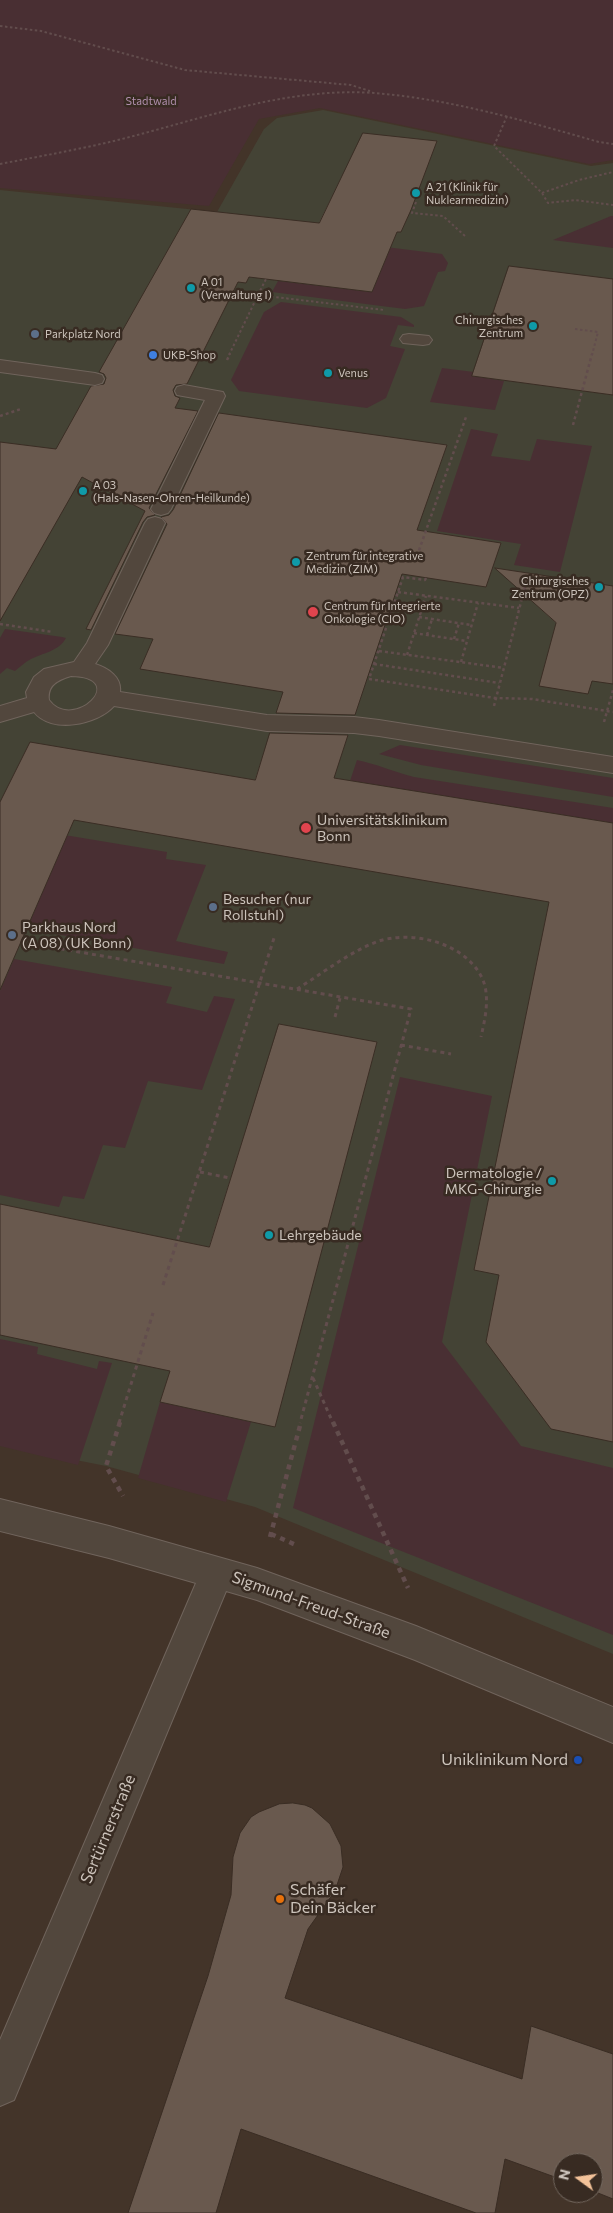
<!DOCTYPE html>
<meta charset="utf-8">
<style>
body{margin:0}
#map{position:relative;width:613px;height:2213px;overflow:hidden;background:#433429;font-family:Commissioner,sans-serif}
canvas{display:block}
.north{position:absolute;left:553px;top:2153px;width:50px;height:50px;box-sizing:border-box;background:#382b22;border:1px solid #73685f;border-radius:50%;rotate:284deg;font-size:14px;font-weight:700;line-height:20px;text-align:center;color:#ccc3bb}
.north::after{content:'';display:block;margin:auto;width:18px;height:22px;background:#f3c299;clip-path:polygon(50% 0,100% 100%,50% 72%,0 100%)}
</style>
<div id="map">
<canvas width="613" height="2213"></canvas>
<div class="north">N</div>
</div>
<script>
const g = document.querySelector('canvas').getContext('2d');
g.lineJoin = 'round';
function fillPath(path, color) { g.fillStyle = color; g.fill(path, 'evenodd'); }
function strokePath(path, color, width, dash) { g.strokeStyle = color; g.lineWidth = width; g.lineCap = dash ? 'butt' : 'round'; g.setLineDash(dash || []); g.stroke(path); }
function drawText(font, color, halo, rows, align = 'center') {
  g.font = font + ' Commissioner,sans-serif'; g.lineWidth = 5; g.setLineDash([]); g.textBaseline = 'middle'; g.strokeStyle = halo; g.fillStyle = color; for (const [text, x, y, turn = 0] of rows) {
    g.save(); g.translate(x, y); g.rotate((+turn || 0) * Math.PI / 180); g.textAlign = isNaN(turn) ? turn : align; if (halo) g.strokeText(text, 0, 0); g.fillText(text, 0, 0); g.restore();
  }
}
fillPath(new Path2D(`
 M323 110 591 166 613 163V1654L255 1507 106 1466 0 1445V190L217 212 264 129 277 118Z`), '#444335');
fillPath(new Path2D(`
 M0 0H613V160L589 164 320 108 259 119 209 206 0 188Z
 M611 216H613V248L553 240Z
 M386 247 442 254 448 263 445 271 438 272 424 306 405 309 272 292 278 281 372 292 388 253Z
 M281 302 401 317 414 325V327L398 325 390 346 405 349 386 398 367 408 239 391 231 380 264 312Z
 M442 368 474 372 473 376 504 381 495 410 430 402Z
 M471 429 498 434 491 456 530 461 537 439 592 446 560 572 514 565 521 544 437 531Z
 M5 629 62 637 66 638C59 651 43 653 31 659 25 662 20 667 15 671L7 668 0 674V638Z
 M400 745 613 778V797L421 765 379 754Z
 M357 760C377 764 394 772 414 777L613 808V823L350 781Z
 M10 826 167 852 166 859 206 865 176 941 228 952 224 964 27 929 40 898 0 891Z
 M14 959 172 987 166 1003 207 1012 214 996 235 999 202 1090 148 1081 125 1148 103 1145 84 1199 63 1196 59 1207 0 1195V991Z
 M400 1077 492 1096 442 1342 521 1446 613 1468V1635L293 1508Z
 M0 1339 38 1347 37 1354 97 1369 99 1361 112 1363 78 1465 0 1446Z
 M160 1402 251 1422 226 1502 138 1478Z`), '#492f33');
const building = new Path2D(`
 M363 133 437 141 411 210 401 232H397L372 292 249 277 246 283 238 282 187 384 176 385 173 390 175 396 180 398 175 408 198 411 149 508 155 515 147 517 143 522 91 630 86 629 145 511 82 477 0 621V442L56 449 91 386 104 384 106 378 104 374 99 372 191 209 319 223Z
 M509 266 613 279V395L472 376Z
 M219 413 447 445 417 530 501 543 486 587 402 574 355 715 276 713 283 692 140 669 153 639 115 634 167 524 161 517 169 515 173 510Z
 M495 568 613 586V684L592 681 588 694 539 686 556 623Z
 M270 733 348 735 334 778 613 823V1442L551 1429 486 1342 499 1275 474 1270 549 902 74 820 0 990V802L30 742 255 780Z
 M279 1024 377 1042 275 1427 160 1402 170 1371 0 1335V1204L209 1247Z
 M293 1803 305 1805 312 1808 330 1824 341 1846 343 1867 335 1891 308 1929 285 1998 522 2079 531 2026 613 2054V2199L593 2191V2163H563V2180L505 2159 495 2213H476L241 2129 216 2213H128L208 1976 231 1895 233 1857 240 1833 251 1817 259 1812 279 1804Z`);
fillPath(building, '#69594e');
strokePath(building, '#3a2d24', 1);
const service = new Path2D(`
 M409 334 429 336 432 340 429 344 423 345 403 343 400 339 403 335Z
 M0 360 95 373 102 375 104 379 102 383 95 385 0 372Z
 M184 385 223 392 225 396 171 509 168 513 161 515 154 513 151 509 205 400 177 395 175 391 177 387Z
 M155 517 162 519 165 523 108 645 95 664C108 668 122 677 120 692L267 715 354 717 379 720 613 757V773L379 736 354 733 267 731 114 706C97 725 51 734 34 712L0 722V706L27 698 26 692 34 677 44 669 74 662 87 643 145 523 148 519ZM71 676C131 677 73 733 49 700 47 685 58 680 71 676Z`);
const minor = new Path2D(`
 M0 1499 109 1526 257 1568 416 1626 613 1707V1743L415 1660 257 1600 226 1591 14 2100 0 2106V2040L196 1583 109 1558 0 1531Z`);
strokePath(service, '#70645c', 2);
strokePath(minor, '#70645c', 2);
strokePath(new Path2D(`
 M0 26 41 31 185 70 351 85 370 91
 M507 116 494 146 542 193 548 203 575 200 613 205
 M0 164C41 156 82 149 122 139 205 118 287 87 374 93 451 99 525 121 599 142L613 144
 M542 193 579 180 613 172
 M416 202 412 213 443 216 465 236
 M258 295 266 279
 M575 329 598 332 592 355
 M229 355 258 295 384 310`), '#624d4d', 2, [2.5, 2.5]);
strokePath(new Path2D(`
 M227 360 230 354
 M0 416 21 409
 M573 425 592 354
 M417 556 466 417
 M426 578 425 580 403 577 369 679 495 698 532 699 613 712
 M398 592 519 608
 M419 617 471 625
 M0 624 53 632
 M414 633 466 641
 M427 635 432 619
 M454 639 459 623
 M379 651 504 668
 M407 655 426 596
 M461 662 478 603
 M374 664 499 683
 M494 706 526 583
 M604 722 613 690`), '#624d4d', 2.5, [3, 3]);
strokePath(new Path2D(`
 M21 942 411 1009 300 1423
 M297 989C323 973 348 953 376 942 412 929 467 943 483 980 490 998 485 1019 481 1037
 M335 1017 340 998
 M401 1045 451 1054
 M200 1172 230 1178
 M163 1285 275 935
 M313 1378 333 1423
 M119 1423 153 1313`), '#624d4d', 3, [4, 4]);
strokePath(new Path2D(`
 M120 1422 106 1466 123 1496
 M333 1422 408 1588
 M271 1534 296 1545
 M270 1537 301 1422`), '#624d4d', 4.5, [5, 5]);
fillPath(service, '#52473d');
fillPath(minor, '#52473d');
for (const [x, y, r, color] of [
 [416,193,5,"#0f9aa8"],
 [191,288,5,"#0f9aa8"],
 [533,326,5,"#0f9aa8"],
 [35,334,5,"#5c6f8a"],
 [153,355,5,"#3f7fe0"],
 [328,373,5,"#0f9aa8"],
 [83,491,5,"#0f9aa8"],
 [296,562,5,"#0f9aa8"],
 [599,587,5,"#0f9aa8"],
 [313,612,6,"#e0444e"],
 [306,828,6,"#e0444e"],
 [213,907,5,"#5c6f8a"],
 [12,935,5,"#5c6f8a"],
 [552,1181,5,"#0f9aa8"],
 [269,1235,5,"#0f9aa8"],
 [578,1760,5,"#1a4fb4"],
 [280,1899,5,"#e8710a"]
]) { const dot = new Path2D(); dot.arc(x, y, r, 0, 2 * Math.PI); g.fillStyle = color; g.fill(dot); strokePath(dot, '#382b22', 2); }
drawText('11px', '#b08fad', '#382b22', [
 ["Stadtwald",151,101]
]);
drawText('11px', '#ccc3bb', '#382b22', [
 ["A 21 (Klinik für",426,187],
 ["Nuklearmedizin)",426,200],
 ["A 01",201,282],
 ["(Verwaltung I)",201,295],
 ["Chirurgisches",523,320,"right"],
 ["Zentrum",523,333,"right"],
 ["Parkplatz Nord",45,334],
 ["UKB-Shop",163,355],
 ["Venus",338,373],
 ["A 03",93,485],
 ["(Hals-Nasen-Ohren-Heilkunde)",93,498],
 ["Zentrum für integrative",306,556],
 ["Medizin (ZIM)",306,569],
 ["Chirurgisches",589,581,"right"],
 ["Zentrum (OPZ)",589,594,"right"],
 ["Centrum für Integrierte",324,606],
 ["Onkologie (CIO)",324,619]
], 'left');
drawText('14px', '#ccc3bb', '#382b22', [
 ["Universitätsklinikum",317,820],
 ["Bonn",317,836],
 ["Besucher (nur",223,899],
 ["Rollstuhl)",223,915],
 ["Parkhaus Nord",22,927],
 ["(A 08) (UK Bonn)",22,943],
 ["Dermatologie /",542,1173,"right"],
 ["MKG-Chirurgie",542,1189,"right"],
 ["Lehrgebäude",279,1235]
], 'left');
drawText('16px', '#ccc3bb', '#382b22', [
 ["Sigmund-Freud-Straße",311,1605,20],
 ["Sertürnerstraße",108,1829,-67]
]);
drawText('16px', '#ccc3bb', '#382b22', [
 ["Uniklinikum Nord",568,1760],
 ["Schäfer",290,1890,"left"],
 ["Dein Bäcker",290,1908,"left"]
], 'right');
</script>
